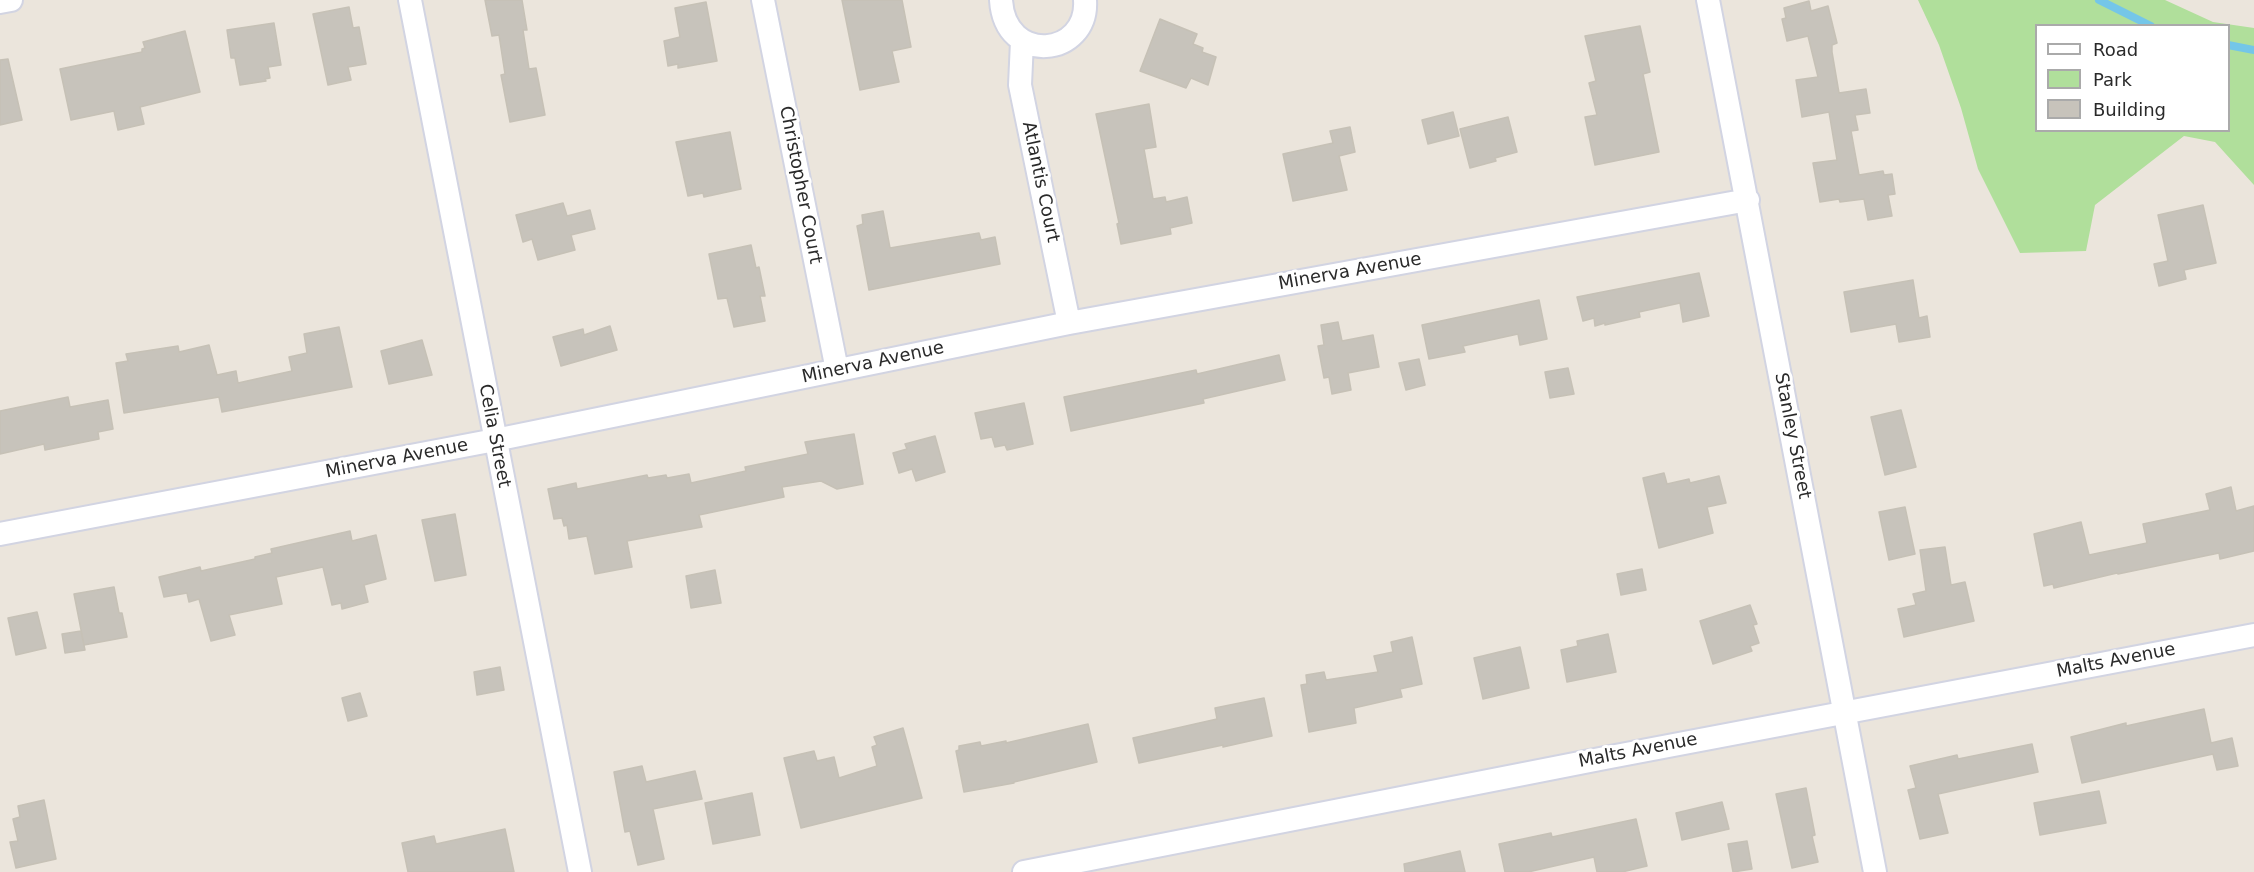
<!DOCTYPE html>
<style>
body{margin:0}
#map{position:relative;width:2254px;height:872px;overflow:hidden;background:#ebe5dc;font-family:"DejaVu Sans",sans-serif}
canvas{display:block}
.legend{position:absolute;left:2035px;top:24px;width:195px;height:108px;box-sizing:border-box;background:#fff;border:2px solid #aaa;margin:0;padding:8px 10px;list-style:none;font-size:18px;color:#2a2a2a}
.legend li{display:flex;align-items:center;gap:12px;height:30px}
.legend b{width:30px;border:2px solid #aaa}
</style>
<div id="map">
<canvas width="2254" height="872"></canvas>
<ul class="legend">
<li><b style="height:8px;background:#fff"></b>Road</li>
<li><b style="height:16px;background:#b0df9b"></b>Park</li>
<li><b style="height:16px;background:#c7c3bb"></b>Building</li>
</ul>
</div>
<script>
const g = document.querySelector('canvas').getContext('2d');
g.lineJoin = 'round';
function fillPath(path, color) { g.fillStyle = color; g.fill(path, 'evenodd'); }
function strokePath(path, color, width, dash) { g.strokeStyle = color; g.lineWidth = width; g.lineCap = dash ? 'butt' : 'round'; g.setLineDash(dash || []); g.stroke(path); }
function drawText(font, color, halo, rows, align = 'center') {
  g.font = font + ' "DejaVu Sans",sans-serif'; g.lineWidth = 6; g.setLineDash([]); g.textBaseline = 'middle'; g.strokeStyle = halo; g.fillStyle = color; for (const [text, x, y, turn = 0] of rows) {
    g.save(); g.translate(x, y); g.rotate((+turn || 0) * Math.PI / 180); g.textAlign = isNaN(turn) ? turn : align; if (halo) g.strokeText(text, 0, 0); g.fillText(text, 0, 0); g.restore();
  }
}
fillPath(new Path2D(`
 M1918 0H2165L2213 22 2254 28V185L2215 142 2184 136 2095 205 2086 251 2020 253 1978 169 1961 108 1939 45ZM2036 26H2228V130H2036Z`), '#b0df9b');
strokePath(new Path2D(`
 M2099 0 2151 26
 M2228 45 2254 50`), '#74c6e8', 8);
const building = new Path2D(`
 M485 0H522L527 30H523L529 69 536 68 545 115 510 122 501 75 505 74 499 35 492 36Z
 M842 0H902L911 47 892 51 899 82 860 90Z
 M1809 1 1811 11 1828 6 1837 43 1832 45V52L1839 93 1866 89 1870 113 1855 115 1858 130 1851 131 1859 175 1883 171 1884 175 1892 174 1895 194 1888 195 1892 216 1868 220 1864 199 1840 202 1839 199 1820 202 1813 163 1837 160 1829 112 1802 117 1796 80 1818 77 1808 36 1787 41 1782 19 1786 18 1784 8Z
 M706 2 717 61 678 68V64L668 66 664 41 680 37 675 8Z
 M349 7 353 28 359 27 366 64 348 67 351 80 328 85 313 14Z
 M1160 19 1197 34 1193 44 1203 48 1202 52 1216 57 1208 85 1191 78 1186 88 1140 71Z
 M274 23 281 65 268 67 270 78 265 79 266 81 240 85 235 58H231L227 30Z
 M1640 26 1650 72 1643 74 1659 152 1595 165 1585 117 1597 115 1589 83 1596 81 1585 36Z
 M185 31 200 92 140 107 144 124 118 130 114 111 71 120 60 69 142 52V49L145 48 143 42Z
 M8 59 22 120 0 125V60Z
 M1149 104 1156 147 1144 149 1153 199 1165 197 1166 202 1187 197 1192 223 1170 228 1171 234 1121 244 1117 224 1119 223 1096 114Z
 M1453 112 1459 136 1428 144 1422 120Z
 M1508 117 1517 152 1495 158 1496 161 1470 168 1460 129Z
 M1350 127 1355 152 1339 156 1347 190 1293 201 1283 154 1333 143 1330 131Z
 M730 132 741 189 704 197 703 193 688 196 676 142Z
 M563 203 567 216 590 210 595 229 571 235 575 250 538 260 532 239 523 242 516 215Z
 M2203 205 2216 263 2184 270 2186 279 2159 286 2154 264 2168 261 2158 215Z
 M883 211 890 248 979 233 981 240 995 237 1000 264 869 290 857 226 863 224 862 215Z
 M751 245 756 268 759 267 765 296H760L765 321 734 327 727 298 718 299 709 254Z
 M1699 273 1709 316 1683 322 1680 303 1639 312 1640 317 1605 325V323L1595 326 1594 318 1583 321 1577 297Z
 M1913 280 1919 318 1927 316 1930 337 1899 342 1896 324 1851 332 1844 292Z
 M1539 300 1547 339 1520 345 1518 334 1463 346 1465 352 1429 359 1422 325Z
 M1338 322 1342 341 1373 335 1379 367 1348 373 1351 390 1332 394 1329 377 1324 378 1318 346 1324 345 1321 325Z
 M610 326 617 350 561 366 553 337 583 329 584 335Z
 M339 327 352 387 222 412 219 397 124 413 116 363 128 361 126 354 178 346 179 352 209 345 217 375 236 371 238 383 292 371 289 357 307 353 304 334Z
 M422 340 432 375 389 384 381 351Z
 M1279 355 1285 380 1203 399 1204 403 1071 431 1064 397 1196 370 1197 374Z
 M1419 359 1425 385 1406 390 1399 363Z
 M1568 368 1574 394 1550 398 1545 372Z
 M68 397 70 407 108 400 113 429 98 432 99 439 45 450 44 444 0 454V411Z
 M1024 403 1033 444 1007 450 1005 445 995 447 992 437 981 439 975 413Z
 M1901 410 1916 467 1885 475 1871 417Z
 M854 434 863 484 837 489 821 481 782 487 784 497 699 515 702 527 627 541 632 567 595 574 587 536 569 539 567 525 564 526 562 518 554 519 548 489 576 483 577 489 647 475 648 478 666 475 667 478 689 474 691 483 746 471 745 467 808 454 805 442Z
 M935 436 945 472 916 481 912 469 899 473 893 453 907 449 905 444Z
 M1664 473 1667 484 1689 479 1690 483 1719 476 1726 503 1707 507 1713 533 1659 548 1643 478Z
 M2231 487 2236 511 2254 506V551L2220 559 2219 553 2118 574 2117 573 2054 588 2053 584 2044 586 2034 534 2081 522 2089 555 2147 543 2143 524 2210 510 2206 494Z
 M1905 507 1915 554 1889 560 1879 512Z
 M455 514 466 575 435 581 422 520Z
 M350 531 352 541 376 535 386 579 364 585 368 602 342 609 341 603 332 605 323 567 276 577 282 604 229 615 235 635 211 641 199 599 189 602 187 593 164 597 159 577 200 567 201 571 255 559V557L272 553 271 549Z
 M1945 547 1951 585 1965 582 1974 621 1904 637 1898 609 1916 605 1913 594 1926 591 1920 550Z
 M1642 569 1646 590 1621 595 1617 574Z
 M715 570 721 603 691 608 686 576Z
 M114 587 119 613H122L127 637 84 645 74 594Z
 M1750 605 1757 624 1753 625 1759 643 1750 646 1752 651 1713 664 1700 621Z
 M37 612 46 648 16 655 8 618Z
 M81 631 85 650 65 653 62 634Z
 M1608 634 1616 672 1567 682 1561 650 1578 646 1577 641Z
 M1412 637 1422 684 1400 689 1402 697 1354 708 1356 723 1309 732 1301 685 1307 684 1306 675 1324 672 1326 680 1378 672 1374 656 1393 652 1391 642Z
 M1520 647 1529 688 1483 699 1474 658Z
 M500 667 504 690 477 695 474 672Z
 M360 693 367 716 348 721 342 698Z
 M1264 698 1272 736 1223 747V745L1139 763 1133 738 1217 719 1215 708Z
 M2204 709 2211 743 2232 738 2238 766 2217 770 2213 754 2082 783 2071 737 2126 723V726Z
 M1088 724 1097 762 1014 782V783L964 792 956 751 959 750V746L980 742 981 746 1006 741V743Z
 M903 728 922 798 801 828 784 758 814 751 817 761 834 757 839 778 877 766 872 747 877 745 874 737Z
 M2032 744 2038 772 1938 794 1948 833 1920 839 1908 790 1916 788 1910 766 1957 755 1958 759Z
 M642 766 646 782 695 771 702 799 653 809 664 859 638 865 630 831 625 832 614 772Z
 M1806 788 1815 835 1812 836 1818 862 1792 868 1776 794Z
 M2099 791 2106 823 2040 835 2034 803Z
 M752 793 760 835 713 844 705 803Z
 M44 800 56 859 16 868 10 842 18 841 13 819 20 817 18 806Z
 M1722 802 1729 829 1682 840 1676 813Z
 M1636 819 1647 866 1622 872H1597L1594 857 1528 872H1505L1499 844 1551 833 1552 837Z
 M505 829 514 872H408L402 843 434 836 436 844Z
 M1747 841 1752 869 1733 872 1728 844Z
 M1460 851 1465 872H1405L1404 864Z`);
fillPath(building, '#c7c3bb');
strokePath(building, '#c6c1b6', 1.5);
const minor = new Path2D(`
 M410 0 580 872
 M763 0 837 370
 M1001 0C1005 66 1089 57 1085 0
 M1708 0 1875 872
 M0 2 11 0
 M1022 41 1020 85 1069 323
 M0 534 495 440 1069 323 1748 200
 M1024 872 1605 758 2254 635`);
strokePath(minor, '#d2d4e2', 26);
strokePath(minor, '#fff', 22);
drawText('18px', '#2a2a2a', '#fff', [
 ["Atlantis Court",1040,182,78],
 ["Christopher Court",800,185,79],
 ["Minerva Avenue",1350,272,-10],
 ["Minerva Avenue",873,363,-12],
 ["Celia Street",494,436,79],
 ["Stanley Street",1792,436,79],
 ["Minerva Avenue",397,459,-11],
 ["Malts Avenue",2116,661,-11],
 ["Malts Avenue",1638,751,-11]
]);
</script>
